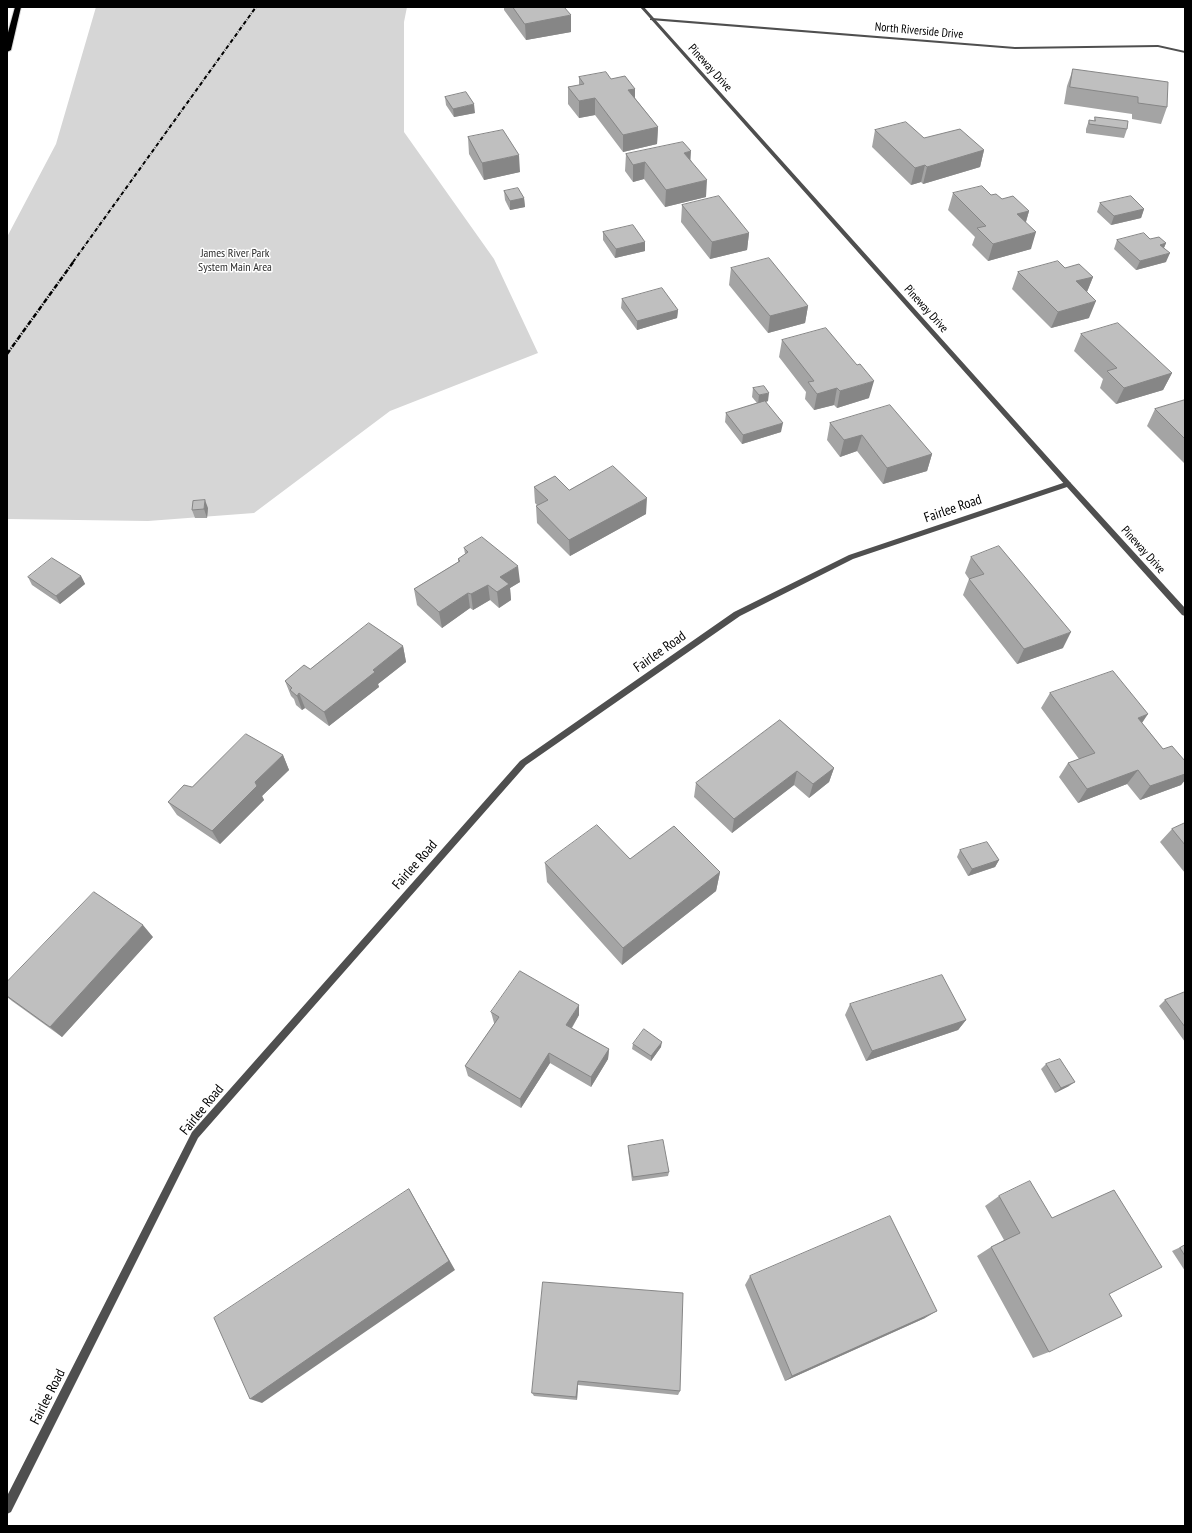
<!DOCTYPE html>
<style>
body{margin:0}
#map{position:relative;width:1192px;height:1533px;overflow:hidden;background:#fff;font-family:"PT Sans Narrow",sans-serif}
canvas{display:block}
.frame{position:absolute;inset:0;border:8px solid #000;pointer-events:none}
</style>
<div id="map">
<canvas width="1192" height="1533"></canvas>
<div class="frame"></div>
</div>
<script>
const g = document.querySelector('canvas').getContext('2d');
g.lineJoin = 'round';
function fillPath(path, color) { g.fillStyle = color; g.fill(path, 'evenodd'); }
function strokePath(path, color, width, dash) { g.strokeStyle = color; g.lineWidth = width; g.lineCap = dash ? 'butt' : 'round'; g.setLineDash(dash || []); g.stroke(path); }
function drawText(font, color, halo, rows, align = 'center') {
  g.font = font + ' "PT Sans Narrow",sans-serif'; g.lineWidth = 3; g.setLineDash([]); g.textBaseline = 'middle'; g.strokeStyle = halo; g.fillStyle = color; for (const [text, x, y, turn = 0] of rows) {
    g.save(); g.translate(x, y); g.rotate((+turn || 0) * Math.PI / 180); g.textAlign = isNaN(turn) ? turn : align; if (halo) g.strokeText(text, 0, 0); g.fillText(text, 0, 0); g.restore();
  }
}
fillPath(new Path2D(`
 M96 7H407L404 22V132L494 259 538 353 390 411 254 513 148 521 7 519V237L56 144Z`), '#d6d6d6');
const motorway = new Path2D(`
 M15 7H21L11 50 7 52V36Z`);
strokePath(motorway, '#dbdbdb', 2);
fillPath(new Path2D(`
 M652 18 1015 47 1158 45 1185 51V53L1158 47 1015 49 650 20V19Z
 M1066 482H1070L1071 484 1070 486 853 559 740 616 526 765 198 1138 11 1512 7 1514V1496L192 1132 520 761 734 612 849 555Z`), '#4f4f4f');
fillPath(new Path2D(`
 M640 7H644L1070 482 1185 608V616L1182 615 1066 486Z`), '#4f4f4f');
fillPath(motorway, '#000');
strokePath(new Path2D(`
 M73 262 256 7`), '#000', 2, [4, 1.5, 0.5, 1.5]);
strokePath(new Path2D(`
 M7 354 74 261`), '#000', 2.5, [5, 1.5, 1, 1.5]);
fillPath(new Path2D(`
 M504 7H564L571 32 526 40 504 10Z
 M1073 69 1167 107 1161 124 1132 119V114L1064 104 1067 86Z
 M579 77 611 79 635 89V98L658 127 657 144 623 152 595 115 579 118 568 104V87L579 85Z
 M445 97 475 113 454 117 446 105Z
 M1095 117 1127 129 1124 138 1086 133V129L1089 120 1094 121Z
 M875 130 924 138 984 150 980 167 923 184 921 182 911 185 872 147Z
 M468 137 520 172 484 180 469 154Z
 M626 154 691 160 706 197 665 207 644 179 633 182 625 171Z
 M504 191 524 198 525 207 510 210 505 200Z
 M953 193 991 195 1002 199 1029 211 1026 222 1031 249 988 261 972 245 975 237 948 210Z
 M1100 203 1144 209 1141 218 1111 225 1097 212Z
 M682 205 749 233 747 250 710 259 681 222Z
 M603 232 645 242V251L615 258 603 240Z
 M1150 239 1166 243 1164 248 1166 262 1136 270 1114 249 1117 240Z
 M731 268 808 306 805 323 768 333 729 285Z
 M1065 268 1093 277 1087 292 1089 318 1051 328 1012 289 1018 272Z
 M622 299 678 310 677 318 637 330 621 308Z
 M1081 334 1172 373 1163 390 1116 404 1100 388 1103 379 1074 351Z
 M782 340 869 398 837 408 834 405 814 410 805 399 806 392 779 357Z
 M753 388 768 401 766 402 781 432 742 444 725 422 726 413 757 403 752 397Z
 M1185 400V464L1147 426 1155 409Z
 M830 423 932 454 927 471 883 484 857 451 840 457 827 440Z
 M534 487 569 490 646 514 570 556 537 523 536 506H538L535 503Z
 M208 508 207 518H195L192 510Z
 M464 548 520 582 510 588 511 600 499 608 490 600 473 610 470 608 442 628 417 605 414 589 458 562V559L465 554Z
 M971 557 1063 648 1017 664 963 595 969 579 965 573Z
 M81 576 85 584 60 604 32 585 28 577Z
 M403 646 406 662 378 684 379 687 329 726 305 708 302 710 296 705 294 699 291 696 285 681 310 669Z
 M1050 693 1142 723 1163 749 1185 761V780L1181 785 1140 800 1127 784 1078 803 1059 777 1068 763 1079 759 1041 708Z
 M780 720 834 768 829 782 809 798 794 785 732 833 694 797 696 783Z
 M283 755 289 770 262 796 264 800 220 844 177 815 168 802 192 787Z
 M1185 823V873L1160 842 1172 829Z
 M960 850 999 860 995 867 968 876 957 857Z
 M630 859 720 872 716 891 622 965 547 882 545 863Z
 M153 937 62 1037 12 1001 7 997V982Z
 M1185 992V1042L1159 1006 1165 1000Z
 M850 1004 966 1020 958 1030 866 1061 845 1015Z
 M491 1012 579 1015 572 1028 609 1049 608 1059 591 1087 550 1063 521 1108 468 1076 465 1066 495 1023H494Z
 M633 1044 661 1047 651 1061 632 1049Z
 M1046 1064 1069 1086 1055 1093 1041 1069Z
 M628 1146 669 1172 668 1176 632 1181 628 1150Z
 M999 1196 1052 1218 1109 1294 1049 1352 1033 1358 977 1256 991 1247 1004 1240 985 1206Z
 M1185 1245V1271L1172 1251Z
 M750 1276 925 1318 785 1381 745 1285Z
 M543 1282 680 1391 678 1395 578 1385 577 1400 534 1396 532 1393Z`), '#a4a4a4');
fillPath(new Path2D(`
 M571 15V32L526 40 525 24Z
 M635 89V106L628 90Z
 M595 98V115L579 118V101Z
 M474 104 475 113 454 117 453 109Z
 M658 127 657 144 623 152V135Z
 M984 150 980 167 923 184 927 167Z
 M691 151 690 168 684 153Z
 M519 155 520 172 484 180 482 163Z
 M645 162 644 179 633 182V165Z
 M925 165 921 182 911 185 915 168Z
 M707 180 706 197 665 207 666 190Z
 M524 198 525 207 510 210V201Z
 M1144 209 1141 218 1111 225 1114 216Z
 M1029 211 1024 228 1017 214Z
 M1036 232 1031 249 988 261 993 244Z
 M749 233 747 250 710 259 712 242Z
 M645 242V251L615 258 616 249Z
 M1166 243 1162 252 1160 245Z
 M1170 253 1166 262 1136 270 1140 261Z
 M1093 277 1086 294 1076 281Z
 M1096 301 1089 318 1051 328 1058 312Z
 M808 306 805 323 768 333 770 316Z
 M678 310 677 318 637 330V321Z
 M1172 373 1163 390 1116 404 1124 388Z
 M874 381 869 398 837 408 840 391Z
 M837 388 834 405 814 410 817 394Z
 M769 393 768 401 758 404 759 395Z
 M783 423 781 432 742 444 743 435Z
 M862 435 857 451 840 457 844 440Z
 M932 454 927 471 883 484 887 468Z
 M647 498 646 514 570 556 569 540Z
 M205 500 208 508 207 518 204 509Z
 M518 566 520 582 510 588 511 600 499 608 497 592 500 577Z
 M81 576 85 584 60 604 56 596Z
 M488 585 490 600 473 610 471 594Z
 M468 593 470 608 442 628 439 612Z
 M1071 632 1063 648 1017 664 1024 649Z
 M403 646 406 662 378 684 379 687 329 726 324 712 373 670Z
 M299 693 305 708 302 710 297 696Z
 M1148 714 1138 729V718Z
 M283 755 289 770 262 796 264 800 220 844 212 831 255 782Z
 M834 768 829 782 809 798 813 784Z
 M1138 770 1127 784 1078 803 1087 789Z
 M797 771 794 785 732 833 734 819Z
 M1185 774V780L1181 785 1140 800 1150 786Z
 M999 860 995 867 968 876 972 869Z
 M720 872 716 891 622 965 623 948Z
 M143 925 153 937 62 1037 50 1027Z
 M579 1005V1015L567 1035 566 1025Z
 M966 1020 958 1030 866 1061 872 1051Z
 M662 1042 661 1047 651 1061V1056Z
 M609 1049 608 1059 591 1087V1077Z
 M549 1053 550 1063 521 1108 520 1099Z
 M1075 1082 1069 1086 1055 1093 1061 1088Z
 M409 1189 455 1270 262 1403 250 1399Z
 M937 1311 925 1318 785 1381 792 1376Z
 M578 1381V1385L577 1400 576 1397Z`), '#868686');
const building = new Path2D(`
 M513 7H564L571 15 525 24Z
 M1073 69 1168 82 1167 107 1138 103V97L1070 87Z
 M606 72 611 79 625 76 635 89 628 90 658 127 623 135 595 98 579 101 568 87 584 84 579 77Z
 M466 92 474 104 453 109 445 97Z
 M1095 117 1128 121 1127 129 1089 124V120L1095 121Z
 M906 122 924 138 960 129 984 150 927 167 925 165 915 168 875 130Z
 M503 130 519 155 482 163 468 137Z
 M683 142 691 151 684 153 707 180 666 190 645 162 633 165 626 154Z
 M982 186 991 195 996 194 1002 199 1013 196 1029 211 1017 214 1036 232 993 244 977 228 986 226 953 193Z
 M518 188 524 198 510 201 504 191Z
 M719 196 749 233 712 242 682 205Z
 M1131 196 1144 209 1114 216 1100 203Z
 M633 225 645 242 616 249 603 232Z
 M1144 233 1150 239 1159 237 1166 243 1160 245 1170 253 1140 261 1117 240Z
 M769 258 808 306 770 316 731 268Z
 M1058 261 1065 268 1079 264 1093 277 1076 281 1096 301 1058 312 1018 272Z
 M662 288 678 310 637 321 622 299Z
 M1118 323 1172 373 1124 388 1107 371 1117 368 1081 334Z
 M826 328 857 365 860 364 874 381 840 391 837 388 817 394 808 382 814 381 782 340Z
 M764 386 769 393 759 395 753 388Z
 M1185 400V439L1155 409Z
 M765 401 783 423 743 435 726 413Z
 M890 405 932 454 887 468 862 435 844 440 830 423Z
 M613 466 647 498 569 540 536 506 548 500 534 487 555 476 569 490Z
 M205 500 204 509 192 510 193 501Z
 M482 537 518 566 500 577 509 584 497 592 488 585 471 594 468 593 439 612 414 589 460 561 458 559 468 552 464 548Z
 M999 546 1071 632 1024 649 969 579 984 574 971 557Z
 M52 558 81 576 56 596 28 577Z
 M369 623 403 646 373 670 375 672 324 712 299 693 297 696 290 690 292 688 285 681 304 665 310 669Z
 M1113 671 1148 714 1138 718 1163 749 1172 746 1185 761V774L1150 786 1138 770 1087 789 1068 763 1095 753 1050 693Z
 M780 720 834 768 813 784 797 771 734 819 696 783Z
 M246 734 283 755 255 782 257 786 212 831 168 802 184 785 192 787Z
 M1185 823V845L1172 829Z
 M597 825 630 859 674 826 720 872 623 948 545 863Z
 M987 842 999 860 972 869 960 850Z
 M94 892 143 925 50 1027 7 996V982Z
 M520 971 579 1005 566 1025 609 1049 591 1077 549 1053 520 1099 465 1066 499 1017 491 1012Z
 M942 975 966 1020 872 1051 850 1004Z
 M1185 992V1027L1165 1000Z
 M644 1029 662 1042 651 1056 633 1044Z
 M1060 1059 1075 1082 1061 1088 1046 1064Z
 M663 1140 669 1172 633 1177 628 1146Z
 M1030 1181 1052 1218 1114 1190 1162 1267 1109 1294 1122 1316 1049 1352 991 1247 1020 1233 999 1196Z
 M409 1189 449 1261 250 1399 214 1318Z
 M890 1216 937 1311 792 1376 750 1276Z
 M1185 1245V1256L1180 1248Z
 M543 1282 683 1293 680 1391 578 1381 576 1397 532 1393Z`);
fillPath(building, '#bfbfbf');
strokePath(building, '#868686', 1);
drawText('12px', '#000', '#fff', [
 ["North Riverside Drive",919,31,5],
 ["Pineway Drive",710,68,48],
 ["Pineway Drive",926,309,48],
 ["Pineway Drive",1143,550,48]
]);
drawText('12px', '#2d2d2d', '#fff', [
 ["James River Park",235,254],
 ["System Main Area",235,268]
]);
drawText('14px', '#000', '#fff', [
 ["Fairlee Road",953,509,-19],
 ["Fairlee Road",660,652,-35],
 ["Fairlee Road",415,865,-49],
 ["Fairlee Road",202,1110,-51],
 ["Fairlee Road",48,1397,-63]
]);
</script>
